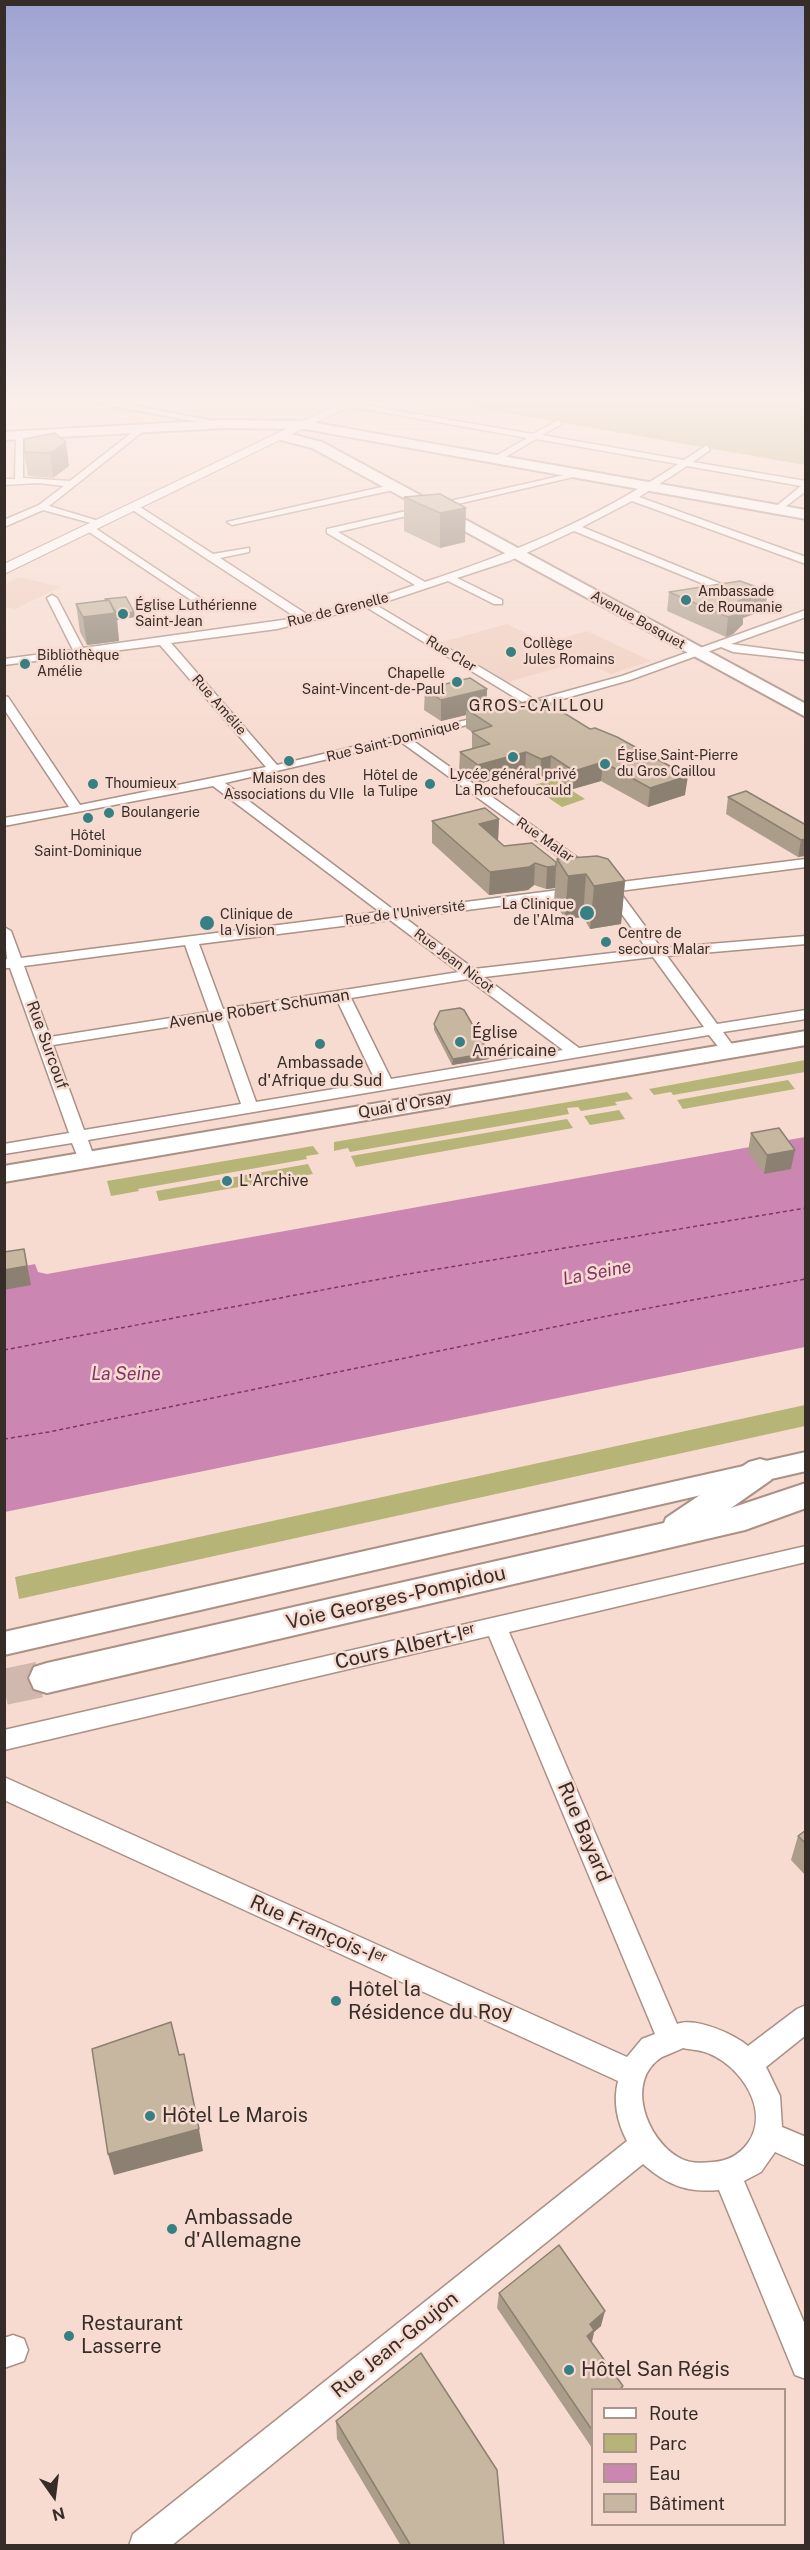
<!DOCTYPE html>
<meta charset="utf-8">
<style>
body{margin:0}
#map{position:relative;width:810px;height:2550px;overflow:hidden;background:#f7dbd0;font-family:"Public Sans",sans-serif}
canvas{display:block}
.frame{position:absolute;inset:0;border:6px solid #372d28;pointer-events:none}
.legend{position:absolute;left:591px;top:2388px;width:195px;height:138px;box-sizing:border-box;background:#f7dbd0;border:2px solid #aa958d;margin:0;padding:8px 10px;list-style:none;font-size:18px;color:#372d28}
.legend li{display:flex;align-items:center;gap:12px;height:30px}
.legend b{width:30px;border:2px solid #aa958d}
.north{position:absolute;left:24px;top:2466px;width:60px;height:60px;-webkit-text-stroke:4px #f7dbd0;paint-order:stroke;rotate:166deg;font-size:16px;font-weight:700;line-height:24px;text-align:center;color:#372d28}
.north::after{content:'';display:block;margin:auto;width:21px;height:27px;background:#372d28;clip-path:polygon(50% 0,100% 100%,50% 72%,0 100%)}
</style>
<div id="map">
<canvas width="810" height="2550"></canvas>
<div class="frame"></div>
<ul class="legend">
<li><b style="height:8px;background:#fff"></b>Route</li>
<li><b style="height:16px;background:#b7b478"></b>Parc</li>
<li><b style="height:16px;background:#cb87b1"></b>Eau</li>
<li><b style="height:16px;background:#c7b7a1"></b>Bâtiment</li>
</ul>
<div class="north">N</div>
</div>
<script>
const g = document.querySelector('canvas').getContext('2d');
g.lineJoin = 'round';
function fillPath(path, color) { g.fillStyle = color; g.fill(path, 'evenodd'); }
function strokePath(path, color, width, dash) { g.strokeStyle = color; g.lineWidth = width; g.lineCap = dash ? 'butt' : 'round'; g.setLineDash(dash || []); g.stroke(path); }
function drawText(font, color, halo, rows, align = 'center') {
  g.font = font + ' "Public Sans",sans-serif'; g.lineWidth = 5; g.setLineDash([]); g.textBaseline = 'middle'; g.strokeStyle = halo; g.fillStyle = color; for (const [text, x, y, turn = 0] of rows) {
    g.save(); g.translate(x, y); g.rotate((+turn || 0) * Math.PI / 180); g.textAlign = isNaN(turn) ? turn : align; if (halo) g.strokeText(text, 0, 0); g.fillText(text, 0, 0); g.restore();
  }
}
fillPath(new Path2D(`
 M19 577 44 583 61 587 15 609 5 607V584Z
 M507 624 546 643 587 631 651 661 611 674 582 661 508 682 442 642Z`), '#f0cebf');
fillPath(new Path2D(`
 M445 398H805V465L439 401Z
 M554 779 585 799 562 807 531 786Z
 M805 1060V1072L673 1095 671 1092 654 1095 649 1089Z
 M788 1080 795 1089 683 1109 677 1100Z
 M627 1092 633 1099 615 1102 617 1105 581 1111 578 1107 567 1108 569 1114 350 1152 348 1148 334 1151V1142Z
 M619 1110 625 1119 590 1125 584 1116Z
 M567 1119 573 1128 356 1167 351 1156Z
 M313 1146 319 1154 306 1156 307 1159 138 1189 139 1191 111 1196 107 1181Z
 M308 1164 313 1174 159 1201 156 1191Z
 M805 1405V1426L19 1599 15 1577Z`), '#b7b478');
fillPath(new Path2D(`
 M805 1137V1347L5 1512V1270L35 1264 38 1272 47 1274Z`), '#cb87b1');
strokePath(new Path2D(`
 M4 1350 402 1275 806 1208
 M4 1439 49 1432 617 1314 806 1279`), '#833369', 1.5, [4, 3]);
strokePath(new Path2D(`
 M4 1687 47 1678`), '#d1b8ae', 36, [36, 18]);
const minor = new Path2D(`
 M345 402 533 434 559 420 562 424 542 435 684 460 707 445 710 450 693 462 806 481V491L777 513 772 510 774 508 801 486 687 466 639 497 806 557V564L632 501 582 527 741 592V596H733L574 531 509 561 457 578 502 600V604H494L448 581 376 605 535 700 622 676 806 610V617L731 644 806 654V660L733 652 721 647 630 680 520 711 514 708 524 703 366 607 277 629 171 643 277 765 492 714V718L412 740 613 883 806 859V867L619 891 661 948 806 936V944L667 956 717 1024 806 1010V1019L723 1032 737 1051 729 1056 724 1054 709 1035 88 1140 95 1160 87 1165 79 1160 72 1143 4 1154V1144L69 1133 10 968H4V960L7 959 4 927 11 931 21 958 380 912 213 786 4 826V818L69 807 4 709V696L8 697 80 805 266 767 160 645 4 665V659L73 650 47 598 52 595 57 598 83 648 297 618 131 509V505H137L213 554 249 548V552L220 558 308 615 365 602 415 585 327 533V529L582 471 586 474 338 532 425 582C516 552 597 518 678 464L536 439 497 462 494 457 527 438 348 406ZM401 742 598 885 395 911 225 783ZM606 892 647 949 474 969 405 918ZM390 920 459 972 223 1009 199 944ZM185 945 209 1012 50 1037 24 966ZM653 957 704 1027 579 1048 484 977ZM468 979 563 1050 391 1079 351 998ZM337 1000 376 1082 256 1102 226 1018ZM212 1020 241 1104 84 1130 53 1045Z
 M139 427 146 429 49 506 102 522V526L43 510 4 527V520L39 505 64 486 38 483 4 485V479H15L16 433 23 435V478L70 481Z
 M395 484 398 485V489L232 525 227 522Z
 M86 526H92L200 598 191 600 86 530Z
 M806 1546V1562L509 1632 677 2024C695 2017 734 2034 748 2046L797 2009 806 2005V2035L766 2067 780 2096 782 2127 806 2137V2166L775 2152 761 2172 744 2181 806 2327V2379L795 2375 719 2190C687 2193 667 2185 643 2164L171 2546H129L133 2534 627 2141C617 2122 613 2101 618 2081L4 1800V1777L627 2057 642 2039 655 2034 489 1636 4 1750V1730ZM683 2048C692 2050 702 2050 710 2054 741 2067 771 2111 748 2143 739 2155 728 2161 713 2162 701 2163 689 2164 678 2157 647 2139 624 2081 662 2057 669 2054 677 2051 683 2048Z
 M13 2335 24 2339 28 2350 24 2361 4 2368V2338Z`);
const tertiary = new Path2D(`
 M71 398H92L230 424 225 427Z
 M806 1452V1471L4 1655V1632Z`);
const secondary = new Path2D(`
 M351 398H366L4 574V564Z`);
const primary = new Path2D(`
 M225 420 305 421 806 510V519L305 429 225 428 4 440V432Z
 M286 433 322 442 806 704V717L312 448 281 440V434Z
 M806 1031V1045L4 1182V1166Z
 M760 1459 771 1462 776 1471 771 1480 731 1508 806 1483V1508L745 1530 47 1693 34 1689 29 1678 34 1667 47 1663 664 1523 666 1518 749 1462Z`);
strokePath(minor, '#aa9085', 3);
strokePath(tertiary, '#aa9085', 4);
strokePath(secondary, '#aa9085', 2);
strokePath(primary, '#aa9085', 4);
fillPath(minor, '#fff');
fillPath(tertiary, '#fff');
fillPath(secondary, '#fff');
fillPath(primary, '#fff');
fillPath(new Path2D(`
 M55 433 69 466 53 478 28 476 24 452Z
 M440 494 465 542 440 548 404 531V497Z
 M669 592 765 610 743 618V624L733 634 726 637 667 611Z
 M76 604 134 612 135 617 117 620 119 641 87 645 80 632Z
 M425 689H487L486 704 509 706 685 795 648 807 601 781 573 789 550 775 540 777 525 771 478 784 459 771 460 752 472 749V732L466 728V715L441 721 424 710Z
 M728 797 806 825 798 857 726 814Z
 M499 819 498 841 504 846 556 862 557 859 625 881 621 924 590 929 583 917 565 919 554 901 555 888 546 889 534 885 528 890 489 895 432 843V821Z
 M434 1024 489 1059 452 1065 434 1030Z
 M751 1133 795 1150 791 1169 764 1174 748 1152Z
 M806 1830V1876L791 1860 798 1836Z
 M499 2293 601 2326 594 2332 592 2342 623 2386 622 2390H592V2448L497 2308Z
 M336 2421 504 2546H401L337 2439Z`), '#ab9d8a');
fillPath(new Path2D(`
 M66 442 69 466 53 478 50 453Z
 M466 508 465 542 440 548V513Z
 M768 591 765 610 743 618V624L733 634 726 637 728 617 738 601Z
 M134 612 135 617 117 620 119 641 87 645 83 617 116 613Z
 M487 689 486 710 466 709V715L441 721V700Z
 M526 752 525 771 478 784V765Z
 M551 756 550 775 540 777 541 759Z
 M603 762 601 781 573 789 574 771Z
 M688 776 685 795 648 807 650 788Z
 M499 819 498 841 479 824Z
 M806 839V856L798 857 801 840Z
 M535 863 534 885 528 890 489 895 490 872Z
 M556 866 555 888 546 889 547 867Z
 M586 874 583 917 565 919 568 876Z
 M625 881 621 924 590 929 594 886Z
 M489 1053V1059L452 1065 453 1059Z
 M795 1150 791 1169 764 1174 767 1155Z
 M24 1249 31 1285 4 1290V1270Z
 M199 2129 203 2151 114 2175 108 2154Z
 M605 2311 601 2326 594 2332 591 2345 584 2351 590 2324Z`), '#8b8071');
const building = new Path2D(`
 M55 433 66 442 50 453 24 452V439Z
 M440 494 466 508 440 513 404 497Z
 M740 581 768 591 738 601 745 604 736 615 728 617 669 592Z
 M126 597 134 612 116 615 109 600 106 601 105 599Z
 M109 600 116 613 83 617 76 604Z
 M470 678 487 689 441 700 425 689Z
 M500 700 509 706 533 700H543L590 729 595 728 617 737 688 776 650 788 603 762 574 771 551 756 541 759 526 752 478 765 460 752 490 744 472 732 492 726 466 709Z
 M746 791 806 825V839L801 840 728 797Z
 M485 808 499 819 479 824 504 846 532 843 556 862V866L547 867 535 863 529 867 490 872 432 821Z
 M597 856 608 859 625 881 594 886 586 874 568 876 557 859Z
 M460 1008 464 1010 489 1053 453 1059 434 1024 440 1011Z
 M779 1128 795 1150 767 1155 751 1133Z
 M24 1249 27 1266 4 1270V1252Z
 M806 1830V1844L798 1836Z
 M171 2022 179 2055 184 2054 199 2129 108 2154 92 2049Z
 M559 2245 605 2311 590 2324 594 2330 587 2336 623 2386 619 2390H592V2430L499 2293Z
 M421 2353 497 2470 504 2546H411L336 2421Z`);
fillPath(building, '#c7b7a1');
strokePath(building, '#8b8071', 1.5);
const sky = g.createLinearGradient(0, 0, 0, 755);
sky.addColorStop(0, '#9ca2d2');
sky.addColorStop(0.53, '#fbefea');
sky.addColorStop(1, '#fbefea00');
g.fillStyle = sky;
g.fillRect(0, 0, 810, 755);
for (const [x, y, r, color] of [
 [686,600,6,"#367f83"],
 [123,614,6,"#367f83"],
 [511,652,6,"#367f83"],
 [25,664,6,"#367f83"],
 [457,682,6,"#367f83"],
 [513,757,6,"#367f83"],
 [289,761,6,"#367f83"],
 [605,764,6,"#367f83"],
 [93,784,6,"#367f83"],
 [430,784,6,"#367f83"],
 [109,813,6,"#367f83"],
 [88,818,6,"#367f83"],
 [587,913,8,"#367f83"],
 [207,923,8,"#367f83"],
 [606,942,6,"#367f83"],
 [460,1042,6,"#367f83"],
 [320,1044,6,"#367f83"],
 [227,1181,6,"#367f83"],
 [336,2001,6,"#367f83"],
 [150,2116,6,"#367f83"],
 [172,2229,6,"#367f83"],
 [69,2336,6,"#367f83"],
 [569,2370,6,"#367f83"]
]) { const dot = new Path2D(); dot.arc(x, y, r, 0, 2 * Math.PI); g.fillStyle = color; g.fill(dot); strokePath(dot, '#f7dbd0', 2); }
drawText('14px', '#372d28', '#f7dbd0', [
 ["Ambassade",698,592],
 ["de Roumanie",698,608],
 ["Église Luthérienne",135,606],
 ["Saint-Jean",135,622],
 ["Collège",523,644],
 ["Jules Romains",523,660],
 ["Bibliothèque",37,656],
 ["Amélie",37,672],
 ["Chapelle",445,674,"right"],
 ["Saint-Vincent-de-Paul",445,690,"right"],
 ["Église Saint-Pierre",617,756],
 ["du Gros Caillou",617,772],
 ["Lycée général privé",513,775,"center"],
 ["La Rochefoucauld",513,791,"center"],
 ["Hôtel de",418,776,"right"],
 ["la Tulipe",418,792,"right"],
 ["Maison des",289,779,"center"],
 ["Associations du VIIe",289,795,"center"],
 ["Thoumieux",105,784],
 ["Boulangerie",121,813],
 ["Hôtel",88,836,"center"],
 ["Saint-Dominique",88,852,"center"],
 ["La Clinique",574,905,"right"],
 ["de l'Alma",574,921,"right"],
 ["Clinique de",220,915],
 ["la Vision",220,931],
 ["Centre de",618,934],
 ["secours Malar",618,950]
], 'left');
drawText('14px', '#372d28', '#f7dbd0', [
 ["Rue de Grenelle",338,610,-14],
 ["Avenue Bosquet",638,620,29],
 ["Rue Cler",451,654,31],
 ["Rue Amélie",219,705,49],
 ["Rue Saint-Dominique",393,741,-14],
 ["Rue Malar",545,840,35],
 ["Rue de l'Université",405,913,-7],
 ["Rue Jean Nicot",454,961,37]
]);
g.letterSpacing = '1.5px';
drawText('16px', '#372d28', '#f7dbd0', [
 ["GROS-CAILLOU",537,706]
]);
g.letterSpacing = '0px';
drawText('16px', '#372d28', '#f7dbd0', [
 ["Avenue Robert Schuman",259,1009,-9],
 ["Rue Surcouf",47,1045,70],
 ["Quai d'Orsay",405,1105,-10]
]);
drawText('16px', '#372d28', '#f7dbd0', [
 ["Église",472,1033],
 ["Américaine",472,1051],
 ["Ambassade",320,1063,"center"],
 ["d'Afrique du Sud",320,1081,"center"],
 ["L'Archive",239,1181]
], 'left');
drawText('italic 18px', '#833369', '#f7dbd0', [
 ["La Seine",597,1273,-11],
 ["La Seine",126,1374]
]);
drawText('20px', '#372d28', '#f7dbd0', [
 ["Voie Georges-Pompidou",396,1598,-13],
 ["Cours Albert-Iᵉʳ",405,1647,-13],
 ["Rue Bayard",584,1832,67],
 ["Rue François-Iᵉʳ",318,1931,24],
 ["Rue Jean-Goujon",395,2345,-39]
]);
drawText('20px', '#372d28', '#f7dbd0', [
 ["Hôtel la",348,1990],
 ["Résidence du Roy",348,2013],
 ["Hôtel Le Marois",162,2116],
 ["Ambassade",184,2218],
 ["d'Allemagne",184,2241],
 ["Restaurant",81,2324],
 ["Lasserre",81,2347],
 ["Hôtel San Régis",581,2370]
], 'left');
</script>
